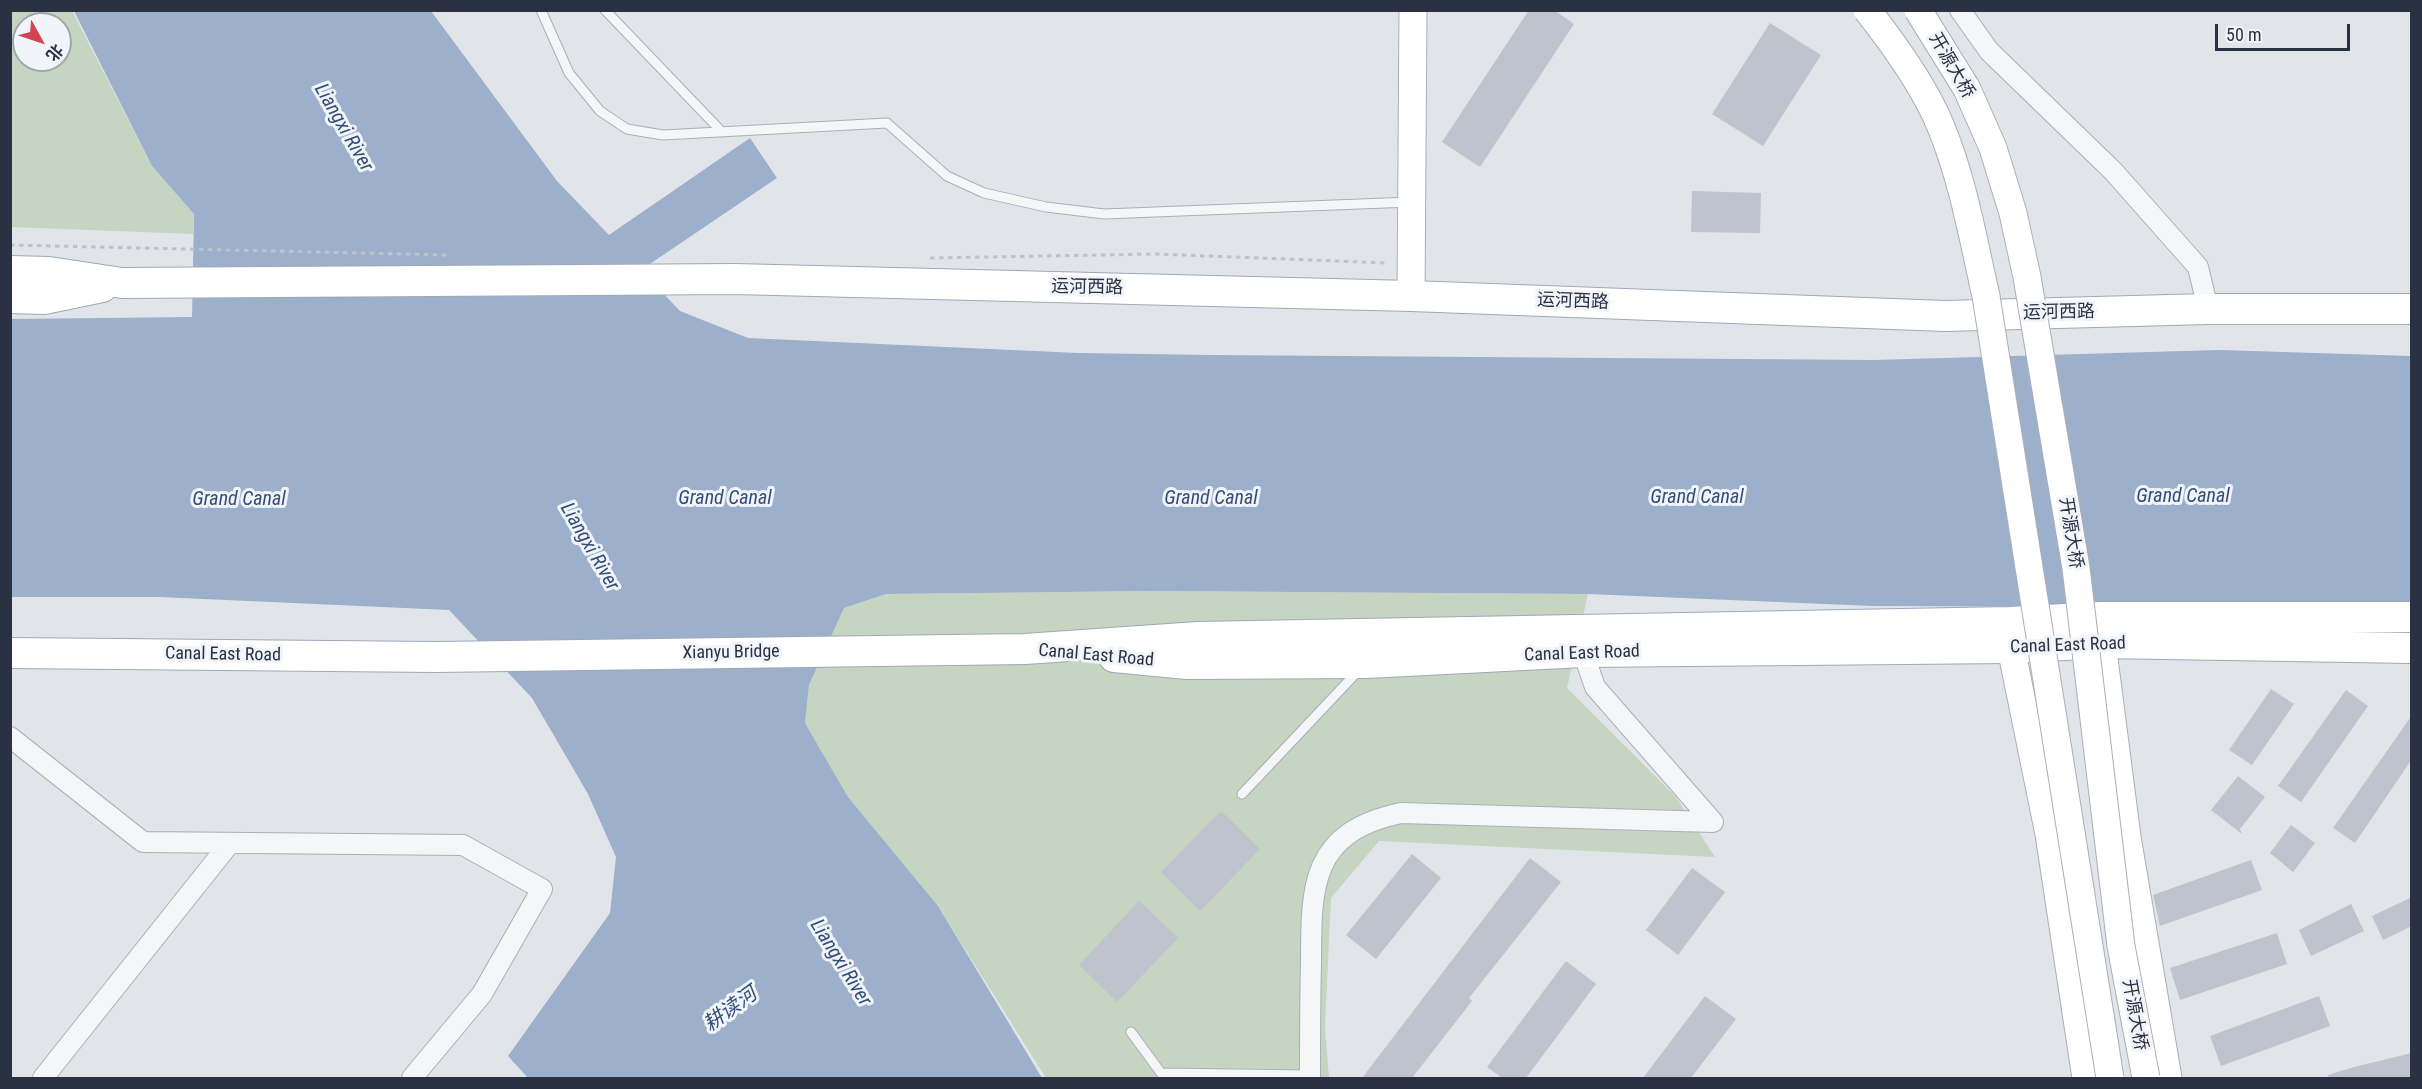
<!DOCTYPE html>
<meta charset="utf-8">
<style>
body{margin:0}
#map{position:relative;width:2422px;height:1089px;overflow:hidden;background:#e1e5ea;font-family:"Roboto Condensed","Noto Sans SC",sans-serif}
canvas{display:block}
.frame{position:absolute;inset:0;border:12px solid #293143;pointer-events:none}
.north{position:absolute;left:12px;top:12px;width:60px;height:60px;box-sizing:border-box;background:#f1f4f8;border:2px solid #a1a6b0;border-radius:50%;rotate:130deg;font-size:16px;font-weight:700;line-height:24px;text-align:center;color:#293143}
.north::after{content:'';display:block;margin:auto;width:21px;height:27px;background:#d14453;clip-path:polygon(50% 0,100% 100%,50% 72%,0 100%)}
.scale{position:absolute;left:2215px;top:24px;width:135px;height:27px;box-sizing:border-box;border:3px solid #293143;border-top:0;padding-left:8px;font-size:18px;line-height:21px;white-space:nowrap;color:#293143;-webkit-text-stroke:4px #f1f4f8;paint-order:stroke}
</style>
<div id="map">
<canvas width="2422" height="1089"></canvas>
<div class="frame"></div>
<div class="north">北</div>
<div class="scale">50 m</div>
</div>
<script>
const g = document.querySelector('canvas').getContext('2d');
g.lineJoin = 'round';
function fillPath(path, color) { g.fillStyle = color; g.fill(path, 'evenodd'); }
function strokePath(path, color, width, dash) { g.strokeStyle = color; g.lineWidth = width; g.lineCap = dash ? 'butt' : 'round'; g.setLineDash(dash || []); g.stroke(path); }
function drawText(font, color, halo, rows, align = 'center') {
  g.font = font + ' "Roboto Condensed","Noto Sans SC",sans-serif'; g.lineWidth = 6; g.setLineDash([]); g.textBaseline = 'middle'; g.strokeStyle = halo; g.fillStyle = color; for (const [text, x, y, turn = 0] of rows) {
    g.save(); g.translate(x, y); g.rotate((+turn || 0) * Math.PI / 180); g.textAlign = isNaN(turn) ? turn : align; if (halo) g.strokeText(text, 0, 0); g.fillText(text, 0, 0); g.restore();
  }
}
fillPath(new Path2D(`
 M11 11H72L152 166 194 214 193 234 11 227ZM24 24H60V60H24Z
 M1152 591 1588 594 1567 688 1676 797 1715 857 1379 841 1331 898 1325 1027 1329 1078H1046L938 906 848 797 805 723 809 685 844 608 886 594Z`), '#c6d4c2');
fillPath(new Path2D(`
 M74 11H431L557 181 609 235 750 138 777 178 641 270 680 311 748 338 1078 353 1212 355 1874 360 2219 350 2411 356V608L1872 606 1588 594 1152 591 886 594 844 608 809 685 805 723 848 797 938 906 1042 1078H528L508 1056 610 913 616 857 588 794 532 698 449 610 159 597H11L10 319 192 317 194 214 152 166Z`), '#9cb0cb');
fillPath(new Path2D(`
 M1529 10H1554L1574 24 1480 167 1442 142Z
 M1770 23 1821 55 1763 146 1712 114Z
 M1692 191 1761 193 1760 233 1691 232Z
 M2271 689 2294 704 2252 765 2229 750Z
 M2346 690 2368 706 2301 802 2278 786Z
 M2412 715V759L2355 843 2333 828Z
 M2238 776 2265 797 2240 829 2242 834 2211 810Z
 M1221 811 1260 849 1200 911 1161 872Z
 M2291 825 2315 843 2293 872 2270 853Z
 M1412 854 1441 878 1376 959 1346 935Z
 M1530 858 1561 882 1469 998 1472 1001 1412 1078H1362Z
 M2251 860 2262 890 2160 926 2153 895Z
 M1692 868 1725 892 1678 955 1646 930Z
 M2412 897V926L2383 940 2372 916Z
 M1139 901 1178 938 1117 1002 1079 965Z
 M2351 904 2364 931 2311 956 2299 930Z
 M2277 933 2287 964 2180 1000 2170 968Z
 M1566 961 1596 984 1526 1078H1502L1487 1067Z
 M1705 996 1736 1019 1691 1078H1643Z
 M2319 996 2330 1026 2221 1066 2210 1036Z
 M2412 1053V1078H2329L2328 1075 2354 1067Z`), '#bec3cd');
const service = new Path2D(`
 M541 10 569 73 600 111 627 129 663 135 887 123 947 176 984 193 1046 207 1104 214 1411 202
 M605 10 722 132
 M1242 794 1360 669
 M1131 1032 1161 1073 1310 1075`);
const minor = new Path2D(`
 M1960 10 1989 51 2113 171 2198 267 2208 309
 M10 737 143 842 463 845 542 889 482 994 412 1078
 M43 1078 230 843
 M1310 1078C1310 1040 1310 1002 1311 963 1311 885 1311 832 1401 813L1713 822 1595 687 1583 652`);
const secondary = new Path2D(`
 M1411 296 1413 10
 M2102 643 2127 837 2168 1078
 M2011 648 2049 834 2086 1078`);
const primary = new Path2D(`
 M10 271 49 272 122 283 735 279 1411 296 1945 316 2208 309H2412
 M10 298 44 299 102 287
 M10 653 436 657 1025 649 1198 637 2010 622 2101 617H2412
 M1114 657 1187 664 1367 663 1583 652 2011 648 2102 643 2412 648`);
strokePath(service, '#aaafb8', 11);
strokePath(minor, '#aaafb8', 22);
strokePath(secondary, '#aaafb8', 29);
strokePath(primary, '#a0a8b6', 32);
strokePath(new Path2D(`
 M10 245 447 255
 M930 258 1156 254 1388 263`), '#bfc3c9', 3, [4.5, 4.5]);
strokePath(service, '#f4f6f8', 9);
strokePath(minor, '#f4f6f8', 20);
strokePath(secondary, '#fff', 27);
strokePath(primary, '#fff', 30);
const secondaryBridge = new Path2D(`
 M1867 10C1893 43 1925 87 1941 127 1963 180 1973 239 1986 296L2110 1078
 M1918 10 1967 89 1993 148 2013 213 2027 277 2076 568 2121 946 2146 1078`);
strokePath(secondaryBridge, '#aaafb8', 29, []);
strokePath(secondaryBridge, '#fff', 27);
drawText('18px', '#293143', '#f1f4f8', [
 ["开源大桥",1951,66,60],
 ["运河西路",1087,288,1],
 ["运河西路",1573,302,2],
 ["运河西路",2059,313,-1],
 ["开源大桥",2070,533,81],
 ["Canal East Road",2068,646,-2],
 ["Xianyu Bridge",731,653,-1],
 ["Canal East Road",1582,654,-2],
 ["Canal East Road",223,655,1],
 ["Canal East Road",1096,656,5],
 ["开源大桥",2134,1015,80]
]);
drawText('italic 20px', '#324e78', '#f1f4f8', [
 ["Liangxi River",343,128,60],
 ["Grand Canal",2183,497],
 ["Grand Canal",1697,498],
 ["Grand Canal",725,499],
 ["Grand Canal",1211,499],
 ["Grand Canal",239,500],
 ["Liangxi River",589,547,60],
 ["Liangxi River",840,963,58],
 ["耕读河",731,1010,-36]
]);
</script>
